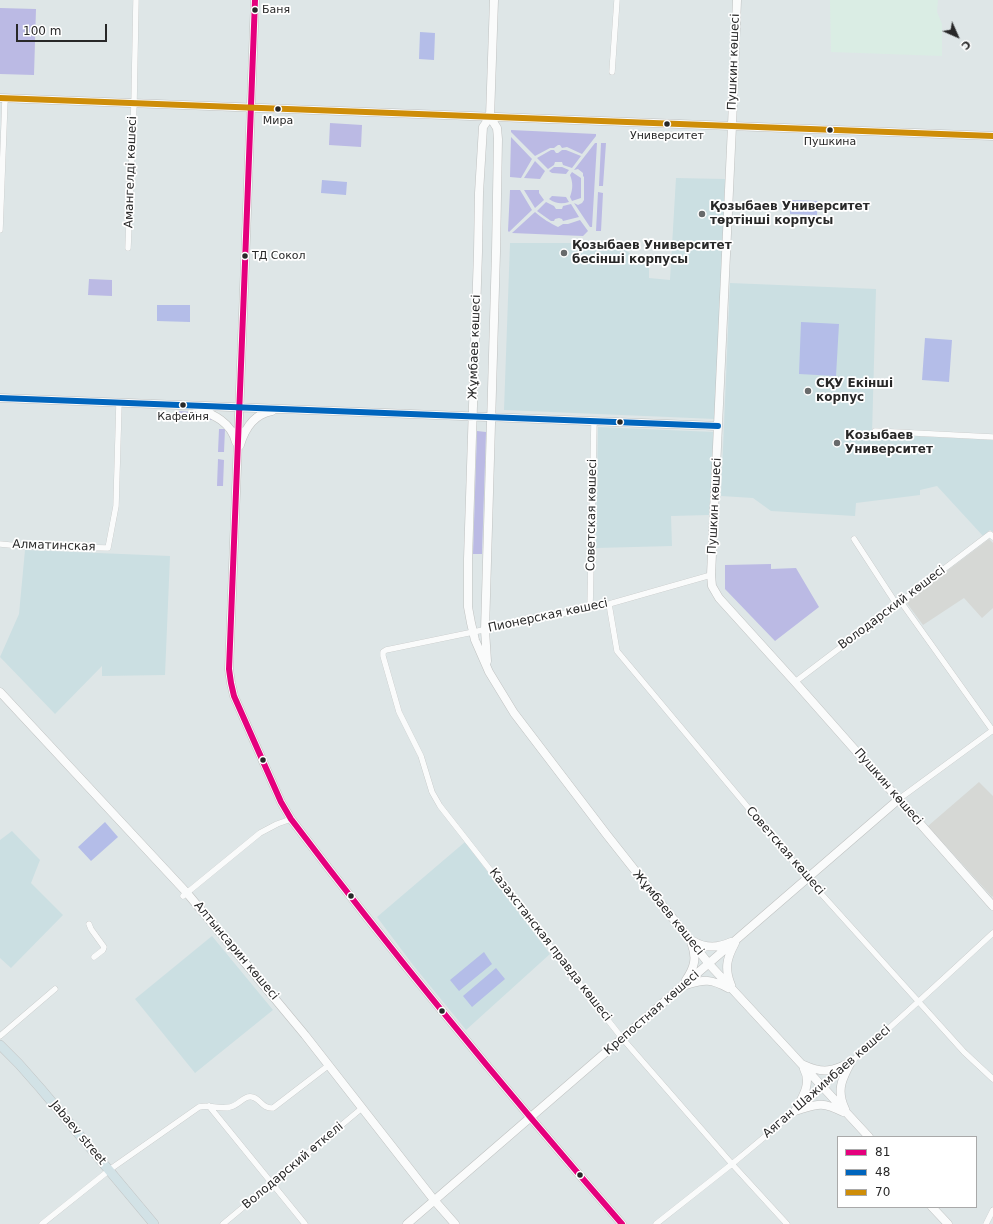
<!DOCTYPE html>
<meta charset="utf-8">
<style>
body{margin:0}
#map{position:relative;width:993px;height:1224px;overflow:hidden;background:#dee6e7;font-family:"DejaVu Sans",sans-serif}
canvas{display:block}
.legend{position:absolute;left:837px;top:1136px;width:140px;height:72px;box-sizing:border-box;background:#fff;border:1px solid #a9a9a9;margin:0;padding:5px 7px;list-style:none;font-size:12px;color:#282828}
.legend li{display:flex;align-items:center;gap:8px;height:20px}
.legend b{width:20px;border:1px solid #a9a9a9}
.north{position:absolute;left:937px;top:16px;width:40px;height:40px;-webkit-text-stroke:3px #fff;paint-order:stroke;rotate:135deg;font-size:11px;font-weight:700;line-height:16px;text-align:center;color:#282828}
.north::after{content:'';display:block;margin:auto;width:14px;height:18px;background:#282828;clip-path:polygon(50% 0,100% 100%,50% 72%,0 100%)}
.scale{position:absolute;left:16px;top:24px;width:91px;height:18px;box-sizing:border-box;border:2px solid #282828;border-top:0;padding-left:5px;font-size:12px;line-height:14px;white-space:nowrap;color:#282828;-webkit-text-stroke:3px #fff;paint-order:stroke}
</style>
<div id="map">
<canvas width="993" height="1224"></canvas>
<ul class="legend">
<li><b style="height:5px;background:#e5007d"></b>81</li>
<li><b style="height:5px;background:#0065bd"></b>48</li>
<li><b style="height:5px;background:#ce8d08"></b>70</li>
</ul>
<div class="north">С</div>
<div class="scale">100 m</div>
</div>
<script>
const g = document.querySelector('canvas').getContext('2d');
g.lineJoin = 'round';
function fillPath(path, color) { g.fillStyle = color; g.fill(path, 'evenodd'); }
function strokePath(path, color, width, dash) { g.strokeStyle = color; g.lineWidth = width; g.lineCap = dash ? 'butt' : 'round'; g.setLineDash(dash || []); g.stroke(path); }
function drawText(font, color, halo, rows, align = 'center') {
  g.font = font + ' "DejaVu Sans",sans-serif'; g.lineWidth = 3.5; g.setLineDash([]); g.textBaseline = 'middle'; g.strokeStyle = halo; g.fillStyle = color; for (const [text, x, y, turn = 0] of rows) {
    g.save(); g.translate(x, y); g.rotate((+turn || 0) * Math.PI / 180); g.textAlign = isNaN(turn) ? turn : align; if (halo) g.strokeText(text, 0, 0); g.fillText(text, 0, 0); g.restore();
  }
}
fillPath(new Path2D(`
 M989 539 993 543V608L982 618 964 598 923 625 906 602Z
 M979 782 993 796V896L992 897 928 826Z`), '#d6d8d5');
fillPath(new Path2D(`
 M676 178 725 179 715 419 504 410 510 243H616L649 268V278L670 280Z
 M730 283 876 289 872 434 993 440V532L990 530 983 536 937 486 920 490V495L856 503 855 516 771 511 753 498 721 496Z
 M598 427 714 432 709 515 671 516 672 546 596 548Z
 M25 550 170 556 165 675 102 676V666L55 714 0 657 19 614Z
 M12 831 40 860 31 883 63 915 11 968 0 958V840Z
 M465 842 550 954 466 1030 413 965 377 917Z
 M212 936 273 1010 195 1073 135 999Z`), '#cbdfe2');
fillPath(new Path2D(`
 M830 0H938L937 12 942 24V56L831 52Z`), '#daede4');
fillPath(new Path2D(`
 M0 8 36 9 34 75 0 74Z
 M330 123 362 125 361 147 329 145Z
 M511 130 596 134V136L582 154 567 147 562 148 560 145H558L554 148H550L535 156 511 132Z
 M511 137 532 159 521 178 510 177Z
 M595 143H597L592 227H590L574 203 578 205 582 203 584 200V177L583 176V173L578 169 574 170Z
 M601 143H606L603 186H599Z
 M551 150H554L556 153H558L562 150H566L581 156 572 168 563 165 562 162H555L554 165 548 169 537 158Z
 M535 161 545 171 540 179 524 178Z
 M554 167H562L569 170 566 174 552 173 549 171Z
 M572 172 581 178V198L572 201 570 197C573 188 573 183 570 175Z
 M510 190H520L532 210 509 232 508 231Z
 M524 190H539V193L544 200 535 208Z
 M598 192 603 193 601 231H596Z
 M552 196 566 197 569 202C562 204 556 204 549 199Z
 M546 202 554 206 556 209H562L563 206 571 204 579 217 563 221 562 219 559 218 555 219 554 221H551L537 211Z
 M535 212C543 219 550 223 558 227L563 224H568L580 220 588 231 583 236 512 233Z
 M89 279 112 280V296L88 295Z
 M179 411 207 413 214 420 179 418Z
 M219 429H225L224 452H218Z
 M477 431 486 432 482 554H473Z
 M218 459 224 460 223 486H217Z
 M771 564V569L796 568 819 607 775 641 725 589V565Z`), '#bbbae4');
fillPath(new Path2D(`
 M420 32 435 33 434 60 419 59Z
 M322 180 347 182 346 195 321 193Z
 M790 200 818 201 817 215 790 214Z
 M157 305H190V322L157 321Z
 M801 322 839 324 836 376 799 374Z
 M925 338 952 340 949 382 922 380Z
 M105 822 118 837 91 861 78 847Z
 M484 952 492 964 459 991 450 980Z
 M496 968 505 979 472 1007 463 996Z`), '#b4bde8');
const street = new Path2D(`
 M612 72 617 0
 M0 230 5 99
 M128 248 134 104 136 0
 M875 431 993 437
 M854 539 897 605
 M0 544 20 546 108 548 116 506 119 403
 M711 575 609 604 386 650 383 652V656L399 712 421 756 432 792 440 806 622 1038 732 1164 787 1224
 M901 602 993 731
 M609 604 617 651 807 878 964 1052 993 1079
 M590 608 594 422
 M795 682 990 534 993 537
 M899 799 993 730
 M183 896 260 833 277 824 291 819
 M89 924 91 929 104 947 103 950 94 957
 M0 1036 55 989
 M209 1106 305 1224
 M42 1224 112 1168 199 1107C209 1104 220 1110 230 1107 238 1106 244 1095 252 1097 260 1098 262 1109 273 1108L329 1065
 M223 1224 362 1108
 M656 1224C681 1204 707 1184 732 1164 822 1090 908 1012 993 933
 M986 1224 993 1210`);
const secondary = new Path2D(`
 M255 0 244 289 229 669 231 683 234 696 281 802 291 819C396 958 507 1092 622 1224
 M494 0 490 117 483 127 479 193 478 252 468 559V607L471 623 475 640 489 672 514 713 607 835 709 964 869 1137
 M737 0 732 126 711 575 712 586 719 598 795 682 993 906
 M0 98 993 136
 M0 398 718 426
 M197 408C214 415 231 422 236 442
 M240 445C245 428 254 414 272 411
 M487 661 485 630 496 252 498 139 497 128 490 117
 M0 692 187 893 305 1035 434 1200 455 1224
 M693 941C706 949 718 948 731 942
 M686 980C694 968 697 959 692 945
 M686 985C705 979 711 979 728 988
 M731 985C724 968 727 958 735 943
 M804 1065C823 1074 834 1071 851 1062
 M845 1109C836 1090 842 1079 851 1062
 M795 1111C818 1104 821 1101 843 1112
 M795 1111C802 1098 812 1084 804 1069
 M932 1207 948 1224
 M407 1224 899 799`);
const primary = new Path2D(`
 M0 1045 19 1064 41 1089 154 1224`);
strokePath(street, '#bfc1c0', 6);
strokePath(secondary, '#bfc1c0', 9);
strokePath(primary, '#c0c3c3', 10);
strokePath(street, '#fafbfb', 5.5);
strokePath(secondary, '#fafbfb', 8);
strokePath(primary, '#d2e2e6', 9);
strokePath(new Path2D(`
 M255 0 244 289 229 669 231 683 234 696 281 802 291 819C396 958 507 1092 622 1224`), '#e5007d', 6);
strokePath(new Path2D(`
 M0 398 718 426`), '#0065bd', 6);
strokePath(new Path2D(`
 M0 98 993 136`), '#ce8d08', 6);
for (const [x, y, r, color] of [
 [255,10,3.5,"#282828"],
 [278,109,3.5,"#282828"],
 [667,124,3.5,"#282828"],
 [830,130,3.5,"#282828"],
 [702,214,4,"#686a6b"],
 [564,253,4,"#686a6b"],
 [245,256,3.5,"#282828"],
 [808,391,4,"#686a6b"],
 [183,405,3.5,"#282828"],
 [620,422,3.5,"#282828"],
 [837,443,4,"#686a6b"],
 [263,760,3.5,"#282828"],
 [351,896,3.5,"#282828"],
 [442,1011,3.5,"#282828"],
 [580,1175,3.5,"#282828"]
]) { const dot = new Path2D(); dot.arc(x, y, r, 0, 2 * Math.PI); g.fillStyle = color; g.fill(dot); strokePath(dot, '#fff', 1.5); }
drawText('11px', '#282828', '#fff', [
 ["Баня",262,10,"left"],
 ["Мира",278,121],
 ["Университет",667,136],
 ["Пушкина",830,142],
 ["ТД Сокол",252,256,"left"],
 ["Кафейня",183,417]
]);
drawText('12px', '#282828', '#fff', [
 ["Пушкин көшесі",734,62,-88],
 ["Амангелді көшесі",131,172,-88],
 ["Жұмбаев көшесі",475,347,-88],
 ["Пушкин көшесі",715,506,-87],
 ["Советская көшесі",592,515,-89],
 ["Алматинская",54,546,2],
 ["Володарский көшесі",892,608,-37],
 ["Пионерская көшесі",548,616,-12],
 ["Пушкин көшесі",888,787,49],
 ["Советская көшесі",785,851,49],
 ["Жұмбаев көшесі",668,913,51],
 ["Казахстанская правда көшесі",550,945,52],
 ["Алтынсарин көшесі",236,951,50],
 ["Крепостная көшесі",652,1013,-41],
 ["Аяган Шажимбаев көшесі",827,1082,-41],
 ["Jabaev street",78,1133,50],
 ["Володарский өткелі",293,1166,-40]
]);
drawText('bold 12px', '#282828', '#fff', [
 ["Қозыбаев Университет",710,207],
 ["төртінші корпусы",710,221],
 ["Қозыбаев Университет",572,246],
 ["бесінші корпусы",572,260],
 ["СҚУ Екінші",816,384],
 ["корпус",816,398],
 ["Козыбаев",845,436],
 ["Университет",845,450]
], 'left');
</script>
